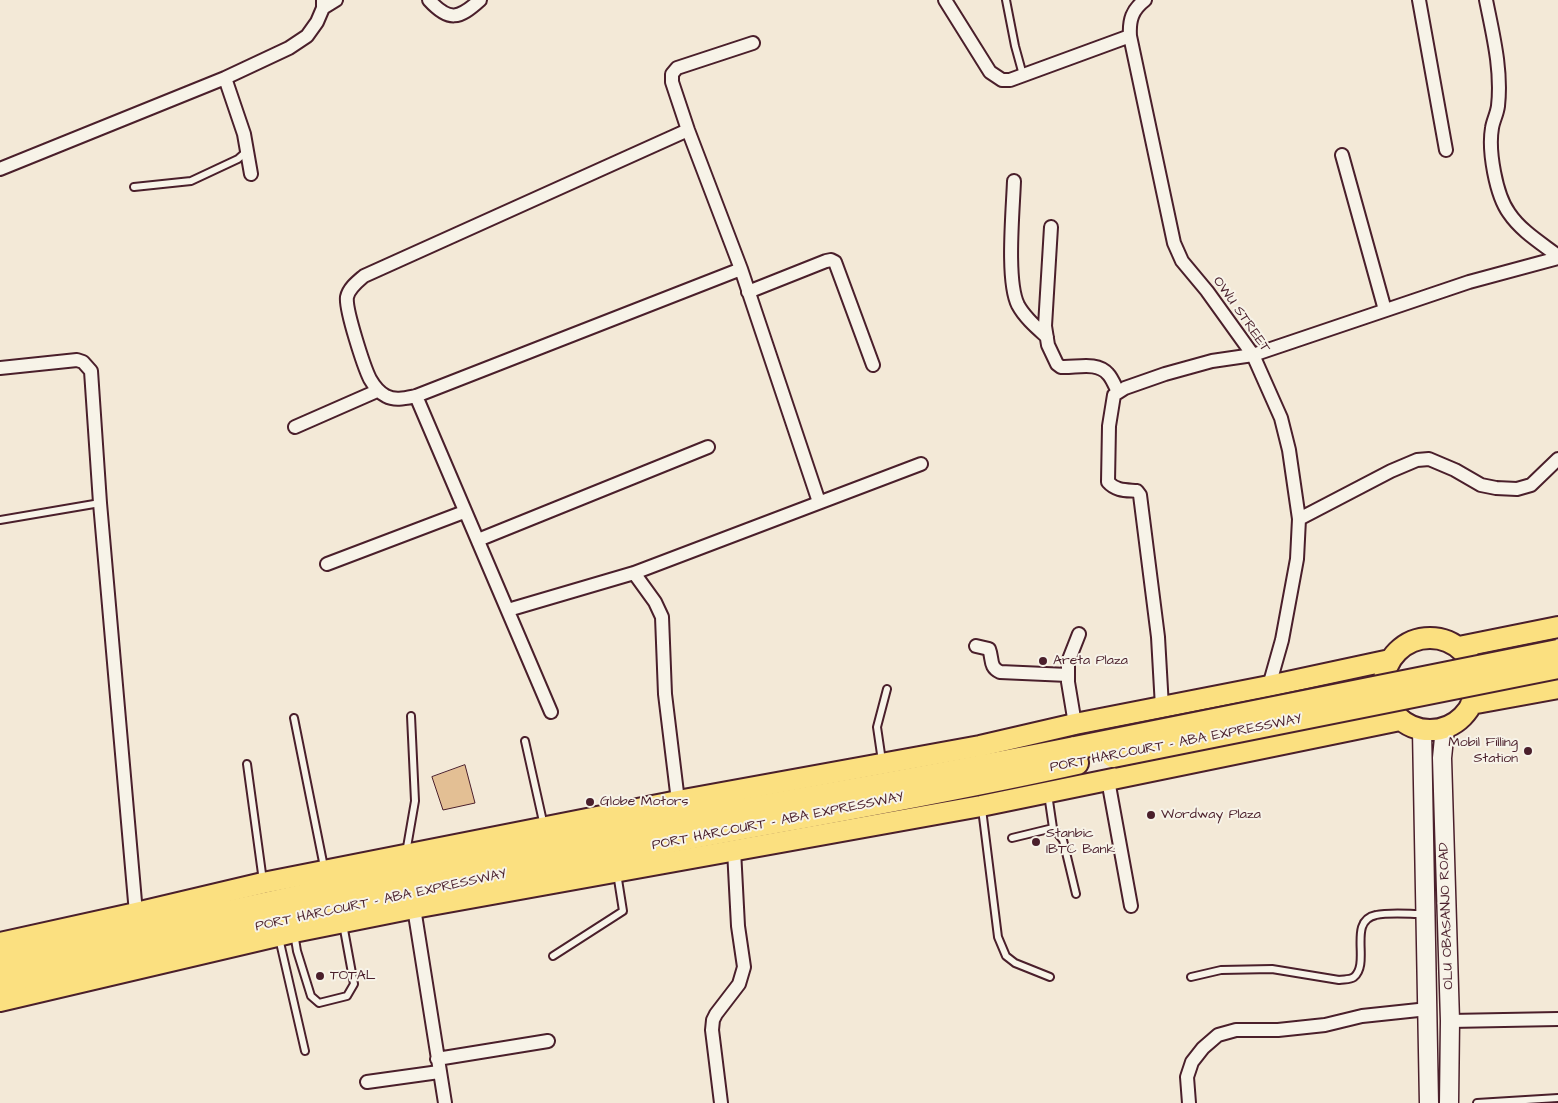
<!DOCTYPE html>
<style>
body{margin:0}
canvas{display:block;background:#f3e9d7}
</style>
<canvas width="1558" height="1103"></canvas>
<script>
const g = document.querySelector('canvas').getContext('2d');
g.lineJoin = 'round';
function fillPath(path, color) { g.fillStyle = color; g.fill(path, 'evenodd'); }
function strokePath(path, color, width, dash) { g.strokeStyle = color; g.lineWidth = width; g.lineCap = dash ? 'butt' : 'round'; g.setLineDash(dash || []); g.stroke(path); }
function drawText(font, color, halo, rows, align = 'center') {
  g.font = font + ' "Architects Daughter",sans-serif'; g.lineWidth = 4; g.setLineDash([]); g.textBaseline = 'middle'; g.strokeStyle = halo; g.fillStyle = color; for (const [text, x, y, turn = 0] of rows) {
    g.save(); g.translate(x, y); g.rotate((+turn || 0) * Math.PI / 180); g.textAlign = isNaN(turn) ? turn : align; if (halo) g.strokeText(text, 0, 0); g.fillText(text, 0, 0); g.restore();
  }
}
const building = new Path2D(`
 M465 765 475 803 443 810 432 777Z`);
fillPath(building, '#e3bf94');
strokePath(building, '#4a1f2b', 1);
const lane = new Path2D(`
 M1006 0 1015 46 1023 75
 M134 187 191 181 238 159 247 151
 M0 520 100 503
 M294 718 324 867
 M525 741 544 826
 M882 761 877 727 887 689
 M247 764 263 881
 M982 809 998 937 1006 956 1015 963 1050 977
 M1053 828 1063 840 1076 894
 M1012 838 1053 828 1048 794
 M406 853 415 801 411 716
 M294 933 297 951 311 996 319 1003 347 996 354 984 343 924
 M279 938 305 1051
 M553 956 623 911 617 873
 M1191 977 1221 970 1272 969 1339 980C1344 979 1350 980 1354 977 1371 963 1347 921 1376 915 1389 912 1409 914 1423 914
 M1477 1103 1558 1098`);
const street = new Path2D(`
 M429 0C449 22 459 19 480 0
 M945 0 990 72 1002 80H1010L1130 36
 M1145 0C1132 10 1129 20 1130 36L1174 243 1182 261 1207 291 1253 355 1281 418 1289 450 1299 519 1297 559 1282 640 1269 686
 M1419 0 1446 150
 M1486 0C1493 35 1502 70 1498 106 1497 114 1493 121 1492 128 1488 151 1496 195 1509 213 1521 231 1541 243 1558 256
 M323 8 336 0
 M753 43 677 68 672 74V82L688 130 741 269 819 502
 M225 78 244 134 251 174
 M688 130 364 276C357 282 349 288 347 297 345 309 364 367 370 379 374 386 378 392 386 396 395 401 406 398 416 396L741 269
 M1342 155 1385 310
 M0 169 225 78 289 48 307 36 317 22 323 8V0
 M1014 181C1013 210 1006 281 1018 305 1025 318 1037 328 1047 337
 M1051 227 1045 326 1048 345 1057 364 1061 367C1076 368 1097 361 1108 374 1112 378 1115 386 1118 392
 M748 292 826 261 831 260 835 262 873 365
 M0 368 77 360 83 362 91 371 100 503 136 913
 M416 396 551 712
 M295 427 377 391
 M1299 519 1391 471 1417 460 1429 459 1455 470 1481 485 1496 488 1517 489 1531 485 1558 459
 M478 540 708 447
 M327 564 464 512
 M634 573 655 602 662 617 665 694 678 801
 M508 610 634 573 921 464
 M976 646 989 649C993 659 989 667 1000 672L1068 675
 M1162 707 1158 637 1140 495 1137 491C1126 490 1116 491 1108 482L1109 426 1114 395 1125 388 1165 374 1212 361 1253 355 1469 282 1558 258
 M1075 724 1068 682V662L1079 634
 M1108 780 1131 906
 M414 908 445 1103
 M1450 1021 1558 1019
 M437 1059 548 1041
 M367 1082 439 1072
 M721 1103 712 1030 713 1020 716 1014 739 984 744 967 738 926 734 850
 M1189 1103 1187 1077 1192 1062 1203 1048 1218 1035 1236 1030H1278L1325 1025 1362 1016 1428 1009`);
const secondary = new Path2D(`
 M1445 728 1442 758 1450 1021 1449 1103
 M1422 730 1429 1103`);
const primary = new Path2D(`
 M1384 684a46 46 0 1 1 92 0a46 46 0 1 1-92 0Z
 M1459 647 1558 627
 M1471 704 1558 688
 M0 943 136 913 263 883 678 801 980 746 1075 724 1269 686 1390 660
 M0 1001 294 932 414 908 981 806 1400 720`);
const highway = new Path2D(`
 M0 961C165 927 330 888 496 855 688 817 883 787 1075 748
 M0 982C202 940 403 895 605 854 763 823 921 798 1077 763`);
strokePath(lane, '#4a1f2b', 10);
strokePath(street, '#4a1f2b', 16);
strokePath(secondary, '#4a1f2b', 21);
strokePath(primary, '#4a1f2b', 24);
strokePath(highway, '#4a1f2b', 26);
strokePath(lane, '#f7f3e8', 6);
strokePath(street, '#f7f3e8', 12);
strokePath(secondary, '#f7f3e8', 18);
strokePath(primary, '#fbe080', 20);
strokePath(highway, '#fbe080', 22);
const highwayBridge = new Path2D(`
 M1075 748 1558 651
 M1113 756 1558 667`);
strokePath(highwayBridge, '#4a1f2b', 26, []);
strokePath(highwayBridge, '#fbe080', 22);
for (const [x, y, r, color] of [
 [1043,661,5,"#4a1f2b"],
 [1528,751,5,"#4a1f2b"],
 [590,802,5,"#4a1f2b"],
 [1151,815,5,"#4a1f2b"],
 [1036,842,5,"#4a1f2b"],
 [320,976,5,"#4a1f2b"]
]) { const dot = new Path2D(); dot.arc(x, y, r, 0, 2 * Math.PI); g.fillStyle = color; g.fill(dot); strokePath(dot, '#f7f3e8', 2); }
drawText('14px', '#4a1f2b', '#f7f3e8', [
 ["OWU STREET",1241,315,55],
 ["PORT HARCOURT - ABA EXPRESSWAY",1176,744,-11],
 ["PORT HARCOURT - ABA EXPRESSWAY",778,822,-11],
 ["PORT HARCOURT - ABA EXPRESSWAY",381,901,-12],
 ["OLU OBASANJO ROAD",1447,916,-92]
]);
drawText('14px', '#4a1f2b', '#f7f3e8', [
 ["Areta Plaza",1053,661],
 ["Mobil Filling",1518,743,"right"],
 ["Station",1518,759,"right"],
 ["Globe Motors",600,802],
 ["Wordway Plaza",1161,815],
 ["Stanbic",1046,834],
 ["IBTC Bank",1046,850],
 ["TOTAL",330,976]
], 'left');
</script>
